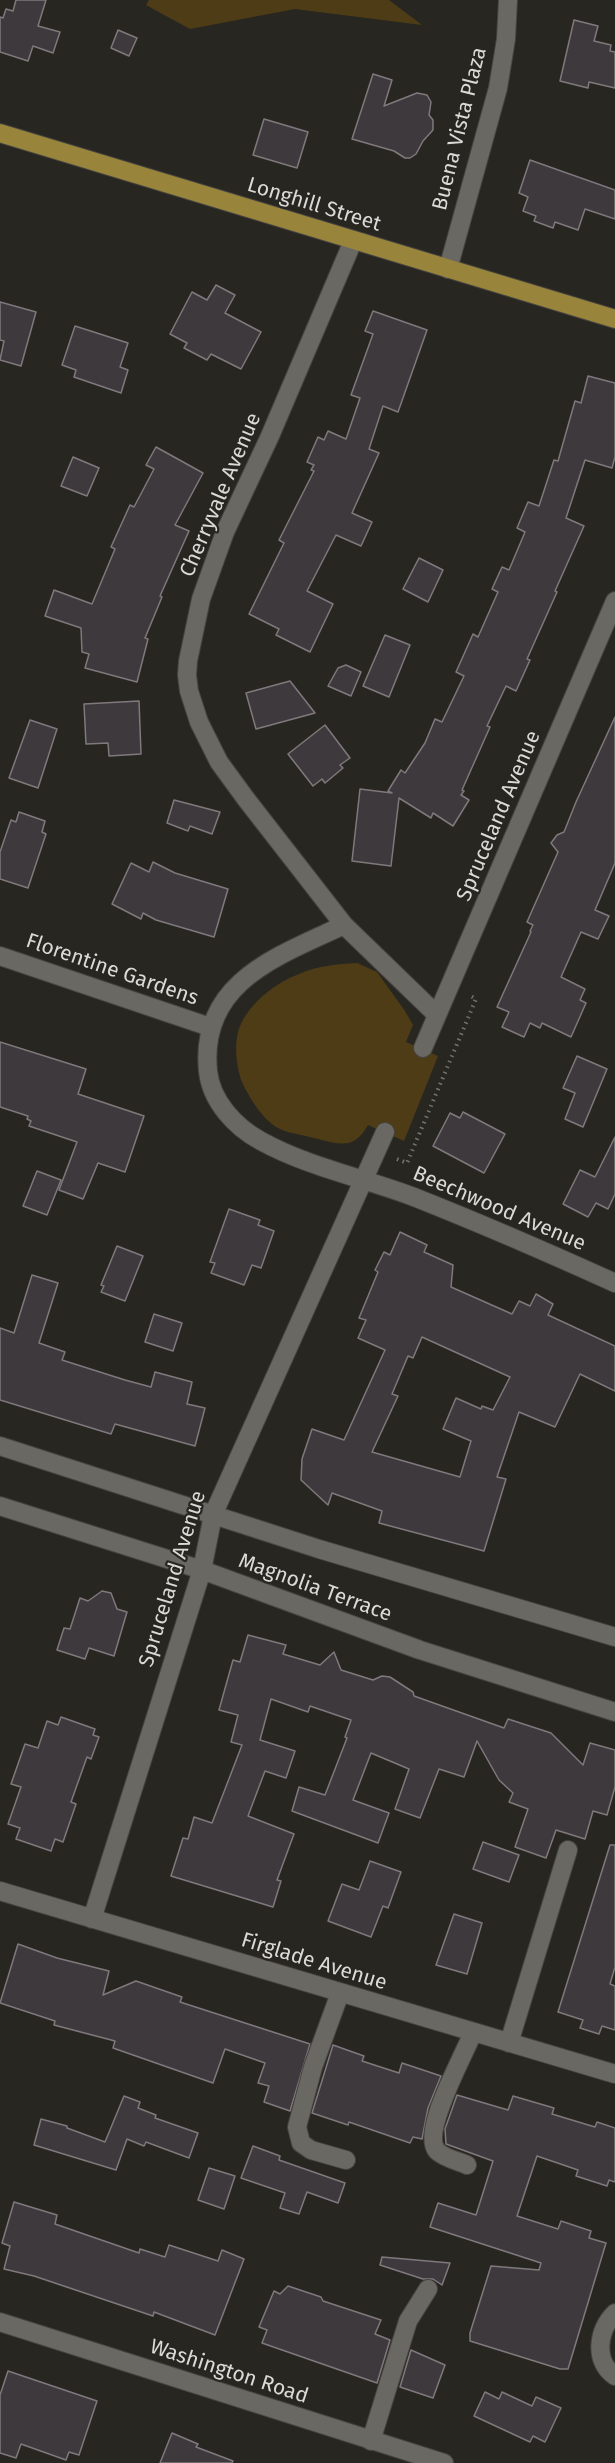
<!DOCTYPE html>
<style>
body{margin:0}
canvas{display:block;background:#282621}
</style>
<canvas width="615" height="2463"></canvas>
<script>
const g = document.querySelector('canvas').getContext('2d');
g.lineJoin = 'round';
function fillPath(path, color) { g.fillStyle = color; g.fill(path, 'evenodd'); }
function strokePath(path, color, width, dash) { g.strokeStyle = color; g.lineWidth = width; g.lineCap = dash ? 'butt' : 'round'; g.setLineDash(dash || []); g.stroke(path); }
function drawText(font, color, halo, rows, align = 'center') {
  g.font = font + ' "Fira Sans",sans-serif'; g.lineWidth = 4.5; g.setLineDash([]); g.textBaseline = 'middle'; g.strokeStyle = halo; g.fillStyle = color; for (const [text, x, y, turn = 0] of rows) {
    g.save(); g.translate(x, y); g.rotate((+turn || 0) * Math.PI / 180); g.textAlign = isNaN(turn) ? turn : align; if (halo) g.strokeText(text, 0, 0); g.fillText(text, 0, 0); g.restore();
  }
}
fillPath(new Path2D(`
 M149 0H389L422 25 295 9 190 29 146 5Z
 M357 963 377 972 405 1011 413 1025 406 1042 438 1056 404 1141 368 1125C355 1149 341 1145 318 1139 305 1135 289 1134 278 1128 262 1119 249 1097 242 1082 236 1066 233 1040 241 1024 251 1002 277 982 299 974 317 966 337 964 357 963Z`), '#4d3c16');
const building = new Path2D(`
 M16 0H46L38 26 60 32 53 53 33 46 28 61 0 52V17L3 18 6 9 13 11Z
 M574 20 598 26 594 41 611 45 610 51 615 52V88L589 82 588 88 560 81Z
 M118 30 137 38 129 56 111 48Z
 M373 74 392 80 384 106 417 93 427 95 431 102 429 115 433 120V130L423 141 416 154 410 158H405L394 151 352 139Z
 M264 119 308 132 297 168 253 155Z
 M530 160 615 190V219L585 209 578 230 555 222 553 228 534 221 536 216 523 211 528 197 519 193Z
 M216 285 235 295 225 313 261 332 241 369 211 354 207 360 184 348 187 343 170 334 192 292 207 300Z
 M0 302 36 312 21 366 0 360 4 341 0 340Z
 M373 311 427 330 398 412 383 406 369 449 379 453 352 513 372 522 361 546 336 535 307 591 333 604 310 652 276 635 279 629 249 614 284 543 279 540 314 471 311 470 314 465 307 462 318 437 324 440 328 431 346 439 360 398 351 395 373 334 365 331Z
 M75 326 128 343 120 367 128 370 121 393 74 377 76 370 62 365Z
 M588 376 615 383V457L612 468 585 460 566 518 584 526 555 591 557 592 527 659 530 660 516 691 506 686 487 726 490 727 462 790 464 791 461 795 469 800 453 826 433 813 431 818 399 798 391 866 352 861 360 789 392 793 388 791 401 770 405 773 425 743 435 719 442 722 464 676 456 672 473 634 478 637 498 592 492 589 502 567 509 570 525 532 517 528 528 502 539 506 554 460 558 461 575 401 581 403Z
 M156 447 203 473 175 525 189 531 160 596 162 597 145 638 148 639 137 682 85 668 89 654 82 652 81 628 45 616 54 590 92 604 115 549 111 547 130 505 134 507 154 469 146 465Z
 M73 457 99 468 87 496 61 486Z
 M419 558 443 570 428 602 403 589Z
 M385 635 410 645 389 697 363 686Z
 M346 665 361 672 351 696 328 686 338 668Z
 M290 681 315 713 256 729 246 693Z
 M139 701 141 754 109 756 108 743 86 744 84 704Z
 M615 717V863L595 910 609 916 598 939 581 932 561 977 585 989 580 1000 586 1003 571 1037 542 1023 540 1028 530 1023 524 1037 502 1027 509 1012 497 1007 531 932 530 931 533 925 527 922 558 852 551 843 557 835 564 832 576 802Z
 M30 720 57 729 38 788 9 778Z
 M325 725 350 758 340 765 343 768 325 783 322 779 313 786 288 754Z
 M174 800 220 812 212 834 190 826 188 831 167 823Z
 M19 812 45 821 42 832 46 834 28 888 0 879V852L11 820 16 822Z
 M153 862 175 873 228 889 214 937 156 920 143 913 141 919 112 904 131 863 149 872Z
 M0 1042 86 1069 78 1094 144 1116 125 1172 98 1163 83 1199 59 1190 77 1142 29 1126 31 1121 27 1119 28 1116 0 1107Z
 M577 1056 607 1069 583 1127 565 1119 575 1093 563 1088Z
 M463 1112 505 1134 484 1173 433 1146 450 1113 460 1118Z
 M615 1137V1194L608 1209 596 1203 588 1217 563 1204 580 1170 595 1177Z
 M37 1171 61 1180 47 1215 23 1206Z
 M229 1209 260 1220 258 1225 274 1231 261 1268 252 1265 244 1285 211 1273 215 1263 210 1262Z
 M400 1232 427 1245 424 1252 453 1265 451 1287 512 1314 519 1301 530 1306 536 1294 553 1304 548 1315 615 1346V1391L580 1374 555 1427 519 1412 497 1477 506 1479 484 1551 379 1523 382 1511 332 1493 328 1505 301 1480 302 1459 312 1429 344 1440 385 1350 358 1338 366 1320 359 1318 378 1272 375 1270 384 1252 390 1255ZM422 1337 510 1377 493 1410 482 1406 481 1409 456 1398 443 1429 471 1441 460 1477 372 1452 398 1396 392 1394 408 1356 413 1358Z
 M117 1246 143 1256 125 1301 101 1292 104 1286 101 1285Z
 M32 1275 58 1283 39 1343 65 1352 62 1360 125 1380 151 1387 155 1372 192 1382 187 1404 205 1408 195 1446 115 1424 111 1434 0 1400V1328L14 1333Z
 M154 1314 182 1323 173 1351 145 1342Z
 M102 1591 111 1593 117 1609 127 1612 114 1656 89 1648 85 1659 57 1650 64 1628 70 1629 80 1598 88 1601Z
 M248 1635 286 1645 283 1654 320 1665 334 1652 341 1670 373 1680 382 1676 390 1677 413 1692 414 1696 504 1728 508 1719 551 1733 583 1765 590 1743 615 1750V1787L607 1815 593 1811 585 1839 556 1830 546 1858 515 1847 528 1809 509 1802 513 1793 499 1780 477 1741 464 1777 439 1769 420 1818 395 1809 409 1769 371 1753 353 1800 389 1813 378 1843 292 1811 299 1787 325 1795 347 1738 345 1737 351 1720 310 1706 308 1712 271 1699 260 1740 295 1751 286 1778 265 1771 248 1816 294 1834 277 1880 281 1881 273 1907 171 1876 183 1838 188 1839 194 1817 212 1823 242 1745 231 1742 238 1715 219 1710 233 1660 240 1662Z
 M61 1717 95 1729 93 1735 99 1737 91 1759 87 1757 71 1802 76 1804 63 1842 55 1839 51 1851 16 1839 20 1828 8 1824 21 1787 11 1784 25 1744 38 1748 47 1721 58 1725Z
 M483 1842 519 1855 509 1882 473 1869Z
 M610 1845H615V1967L610 1984 615 1986V2030L602 2026 599 2034 580 2028 583 2020 558 2012Z
 M370 1861 401 1872 388 1908 383 1906 371 1937 328 1921 342 1884 359 1890Z
 M454 1914 482 1923 467 1974 436 1965Z
 M18 1944 57 1958 109 1971 103 1995 136 1981 182 1997 180 2002 310 2044 290 2111 264 2102 269 2086 258 2083 265 2063 225 2049 213 2083 113 2048 115 2041 54 2025 55 2021 0 2003Z
 M333 2045 364 2056 362 2061 399 2073 402 2063 441 2076 428 2108 422 2139 413 2137 410 2143 349 2122 348 2125 312 2113Z
 M457 2095 508 2110 513 2096 554 2108 552 2114 595 2127 597 2122 615 2128V2182L609 2180 607 2186 576 2176 578 2170 537 2156 517 2216 558 2229 561 2221 591 2231 589 2238 606 2243 568 2369H560L470 2341V2333L491 2266 539 2270 541 2263 430 2227 438 2203 476 2215 493 2161 446 2144 445 2129Z
 M124 2096 140 2102 138 2108 156 2115 155 2118 198 2133 189 2158 146 2142 144 2146 127 2139 116 2170 34 2145 41 2119 67 2126V2128L105 2142Z
 M253 2146 280 2156 279 2160 345 2183 338 2203 307 2192 299 2214 280 2208 285 2193 241 2178Z
 M209 2168 235 2176 224 2209 198 2200Z
 M14 2202 57 2215 55 2224 139 2253 140 2249 165 2257 169 2245 218 2261 222 2250 244 2259 215 2335 154 2312 153 2316 34 2276 4 2269 10 2246 2 2243Z
 M382 2257 450 2263 442 2285 433 2279H423L380 2265Z
 M288 2286 321 2297 323 2301 381 2320 375 2334 390 2340 377 2383 262 2343 267 2330 259 2327 274 2291 280 2294Z
 M411 2350 445 2365 433 2398 400 2387Z
 M8 2371 97 2401 79 2455 69 2452 66 2460 21 2444 16 2458 0 2453V2395Z
 M485 2392 499 2399 502 2392 532 2406 536 2397 561 2408 545 2442 533 2436 530 2442 474 2416Z
 M172 2433 198 2444 196 2447 233 2461 232 2463H160Z`);
fillPath(building, '#3e393c');
strokePath(building, '#7f797d', 1.5);
const minor = new Path2D(`
 M353 241 270 436 225 532 201 599 188 661 187 675 189 691 199 722 219 762 246 799 344 925 437 1015
 M448 269 498 88 506 39 508 0
 M344 925C278 956 199 982 208 1071 211 1101 235 1127 261 1141 308 1167 364 1178 414 1197 482 1224 549 1253 615 1283
 M0 956 210 1027
 M423 1048 615 601
 M0 1446 319 1549 615 1637
 M0 1506 202 1570 420 1650 615 1712
 M0 1891 615 2074
 M92 1919 202 1570 213 1515 385 1132
 M340 1993 313 2067 297 2127 301 2143 311 2150 346 2160
 M509 2043 568 1850
 M467 2165C458 2161 444 2158 437 2151 420 2132 465 2054 473 2032
 M615 2313C598 2330 593 2361 615 2376
 M0 2322 444 2463
 M371 2441 408 2321 428 2289`);
const major = new Path2D(`
 M0 133 615 319`);
strokePath(minor, '#464440', 20);
strokePath(major, '#464440', 20);
strokePath(new Path2D(`
 M397 1159 407 1163 476 999 469 995`), '#75736f', 4, [1.5, 4.5]);
strokePath(minor, '#6a6863', 18);
strokePath(major, '#99843b', 18);
drawText('21px', '#dbdad7', '#282621', [
 ["Buena Vista Plaza",460,129,-76],
 ["Longhill Street",314,205,17],
 ["Cherryvale Avenue",221,495,-67],
 ["Spruceland Avenue",499,816,-67],
 ["Florentine Gardens",112,970,19],
 ["Beechwood Avenue",499,1209,23],
 ["Spruceland Avenue",173,1579,-73],
 ["Magnolia Terrace",315,1588,20],
 ["Firglade Avenue",314,1962,17],
 ["Washington Road",229,2372,18]
]);
</script>
